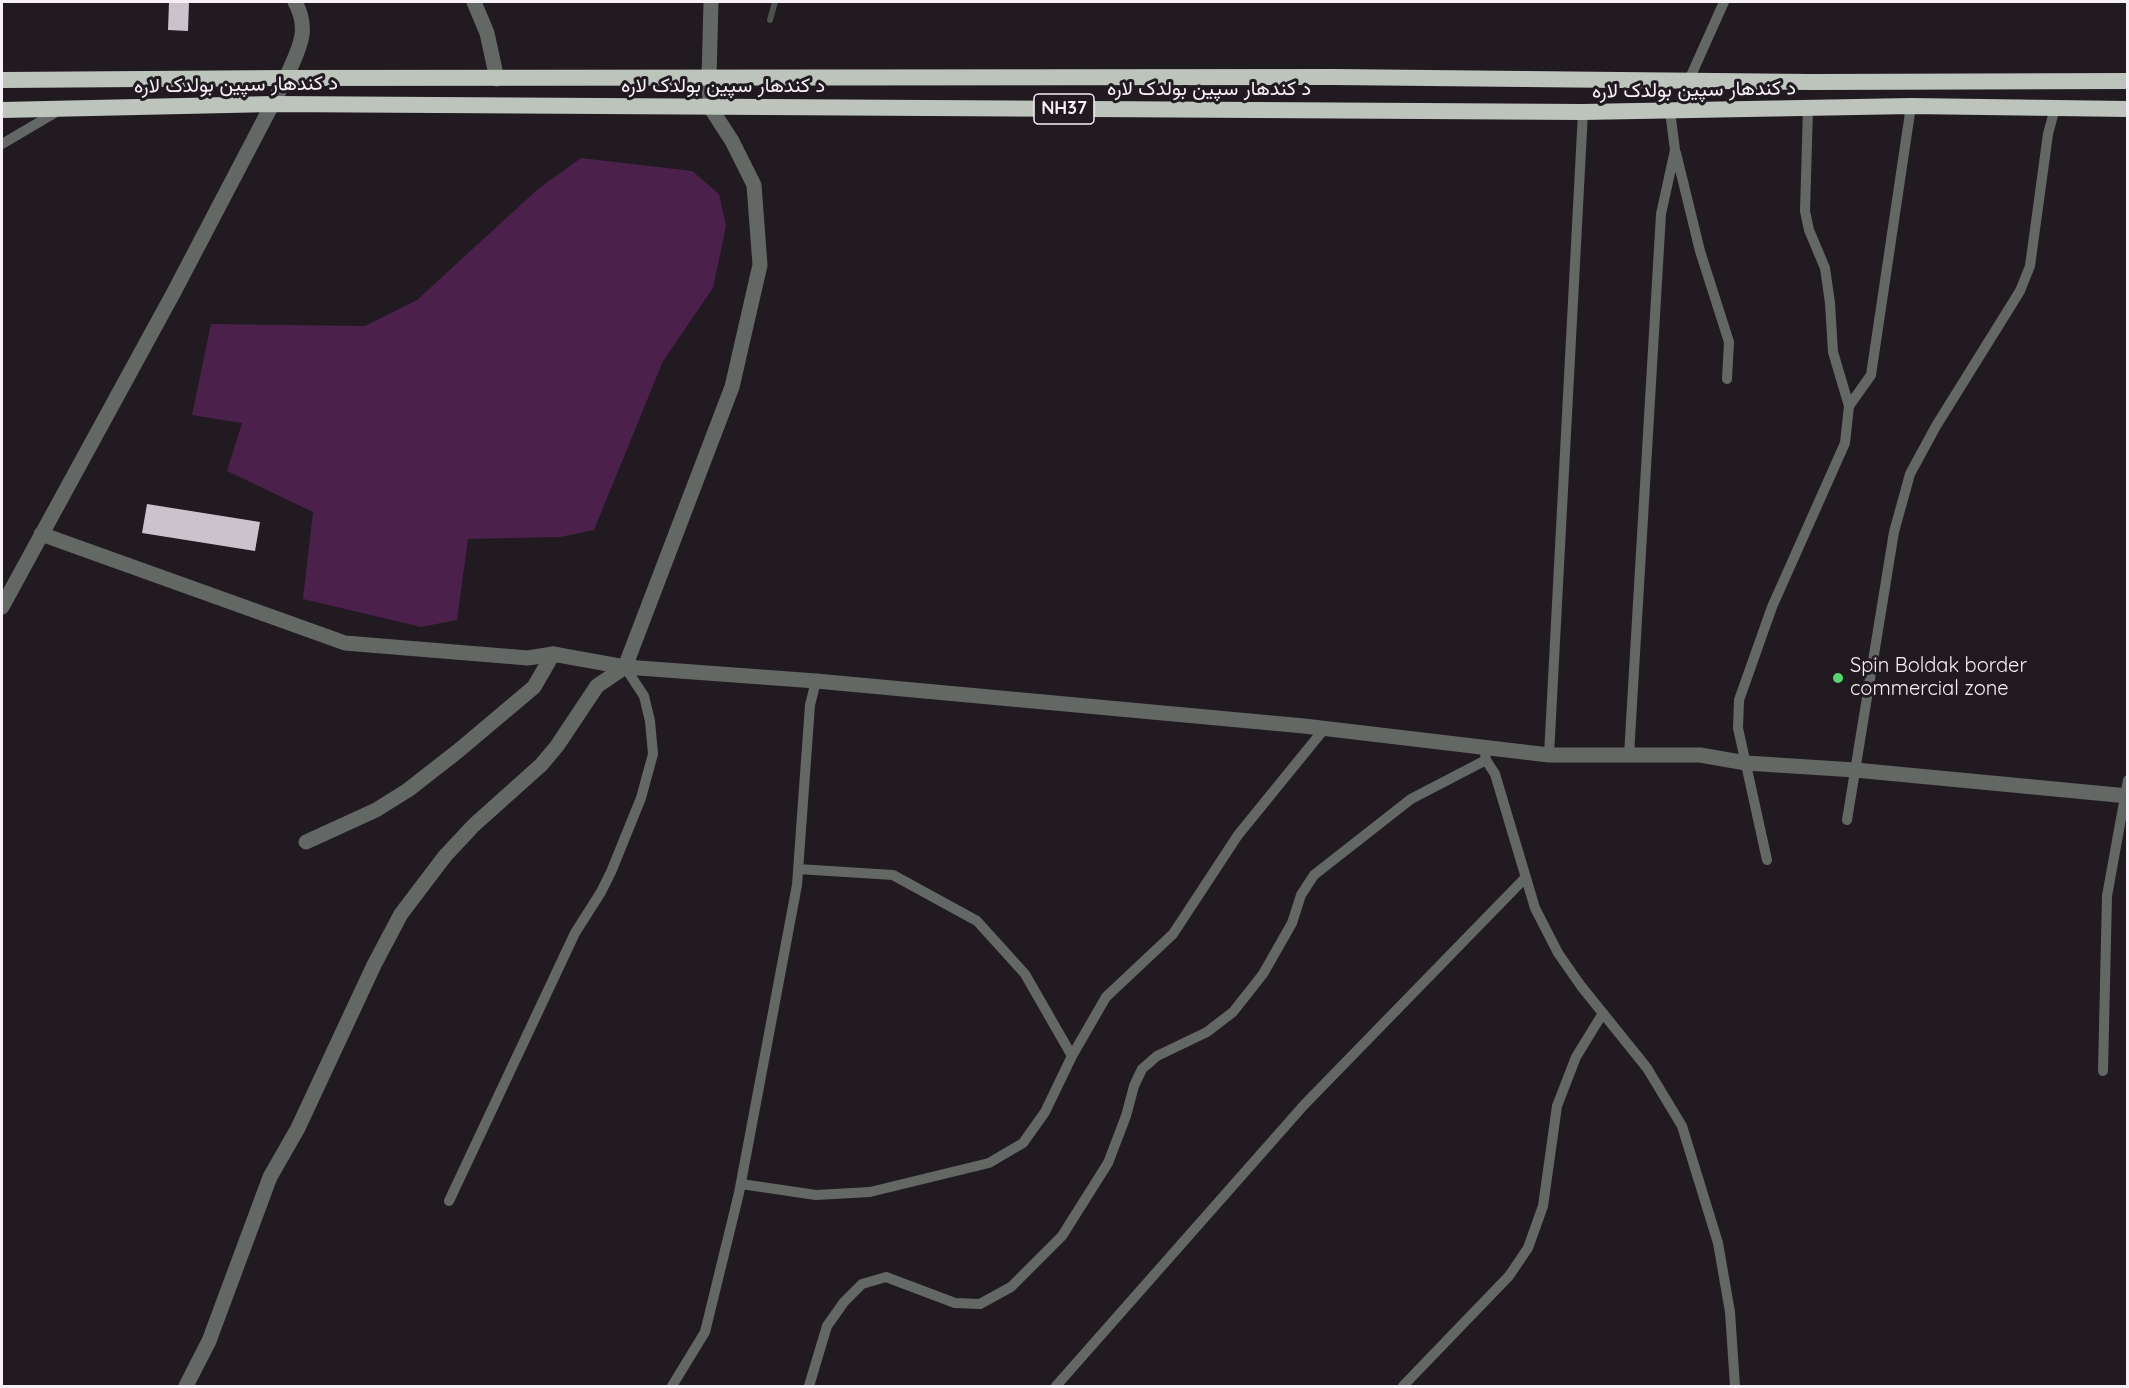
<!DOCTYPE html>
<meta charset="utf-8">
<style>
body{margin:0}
#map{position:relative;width:2129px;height:1388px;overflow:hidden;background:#211a21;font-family:Quicksand,sans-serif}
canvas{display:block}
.frame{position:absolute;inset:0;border:3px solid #f6f1f6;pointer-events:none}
</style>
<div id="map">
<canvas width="2129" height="1388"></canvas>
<div class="frame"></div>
</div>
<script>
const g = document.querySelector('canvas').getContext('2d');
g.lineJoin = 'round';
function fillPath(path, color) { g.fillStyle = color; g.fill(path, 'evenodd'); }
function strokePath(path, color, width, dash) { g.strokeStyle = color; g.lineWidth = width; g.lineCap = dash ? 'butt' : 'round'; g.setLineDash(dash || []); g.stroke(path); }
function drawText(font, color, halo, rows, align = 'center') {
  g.font = font + ' Quicksand,Vazirmatn,sans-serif'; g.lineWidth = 6; g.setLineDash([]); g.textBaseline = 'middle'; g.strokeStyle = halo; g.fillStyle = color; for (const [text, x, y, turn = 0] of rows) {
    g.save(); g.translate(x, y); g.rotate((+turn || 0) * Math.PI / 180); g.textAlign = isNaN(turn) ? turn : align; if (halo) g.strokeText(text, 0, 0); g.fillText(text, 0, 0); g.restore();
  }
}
fillPath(new Path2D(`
 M581 158 692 171 719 194 726 226 713 288 663 361 594 530 560 537 468 539 457 620 421 627 303 599 313 512 227 471 242 423 192 415 211 324 365 326 417 300 538 189Z`), '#4b214c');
strokePath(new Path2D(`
 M770 20 775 2`), '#4a534c', 6);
fillPath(new Path2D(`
 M169 2H189L188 31 168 30Z
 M147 504 260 522 255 551 142 533Z`), '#ccc2cb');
strokePath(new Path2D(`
 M1679 111 1689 80 1724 2
 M2 144 58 111
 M1676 153 1700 251 1729 342 1727 379
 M1849 406 1871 375 1911 106
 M1485 753 1486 760 1495 774 1535 908 1558 953 1581 986 1647 1068 1682 1126 1718 1243 1730 1312 1735 1386
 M1549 755 1583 112
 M1629 755 1661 214 1675 150 1670 111
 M1847 820 1894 532 1910 474 1936 426 2020 291 2030 266 2048 134 2055 108
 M1767 860 1738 728 1739 700 1772 607 1845 443 1849 406 1833 352 1830 303 1825 268 1809 230 1805 211 1808 109
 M798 869 893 875 977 921 1025 974 1072 1056
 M2103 1071 2107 896 2128 780
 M741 1184 816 1195 870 1192 989 1163 1023 1143 1045 1112 1072 1056 1106 997 1173 934 1238 835 1325 728
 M449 1201 575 933 601 892 611 872 641 798 653 754 650 721 644 696 625 667
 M672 1386 705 1332 739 1193 797 885 810 705 816 681
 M809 1386 827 1326 844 1302 862 1284 886 1277 955 1303 980 1304 1011 1287 1062 1236 1108 1163 1126 1116 1134 1086 1142 1069 1157 1056 1207 1032 1233 1012 1263 974 1292 923 1301 895 1314 875 1411 799 1486 760
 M1056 1386 1304 1105 1526 877
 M1403 1386 1509 1276 1528 1248 1543 1206 1557 1106 1576 1057 1603 1013`), '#646864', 10);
strokePath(new Path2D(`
 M474 2 487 33 497 79
 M286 78C298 50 311 31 295 2
 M306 842 376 810 408 790 458 751 534 687 553 654
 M186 1386 209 1341 270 1177 298 1128 374 965 401 914 445 856 474 825 541 765 557 746 597 686 625 667 732 387 760 265 754 185 732 141 710 107 709 78`), '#646864', 15);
strokePath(new Path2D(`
 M709 78 711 2
 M41 534 345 643 528 658 553 654 625 667 816 681 1304 726 1549 755H1700L1746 763 1855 770 2128 796
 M2 607 174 292 286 78`), '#646864', 15);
strokePath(new Path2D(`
 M2 80 286 78 1335 77 1810 82 2128 81
 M2 110 273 104 1583 112 1911 106 2128 109`), '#bcc4bc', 16);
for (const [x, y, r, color] of [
 [1838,678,6,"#57d570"]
]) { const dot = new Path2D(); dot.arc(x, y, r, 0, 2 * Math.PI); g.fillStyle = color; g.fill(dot); strokePath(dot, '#211a21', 2); }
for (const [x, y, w] of [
 [1064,109,60]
]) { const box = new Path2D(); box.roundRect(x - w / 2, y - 15, w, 30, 4.5); g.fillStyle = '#211a21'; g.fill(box); strokePath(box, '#f6f1f6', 1.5); }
drawText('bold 18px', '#f6f1f6', null, [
 ["NH37",1064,109]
]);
drawText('20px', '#f6f1f6', '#211a21', [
 ["د کندهار سپین بولدک لاره",236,85,-1],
 ["د کندهار سپین بولدک لاره",723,86],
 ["د کندهار سپین بولدک لاره",1209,89],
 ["د کندهار سپین بولدک لاره",1694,90,-1]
]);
drawText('20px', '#f6f1f6', '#211a21', [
 ["Spin Boldak border",1850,666],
 ["commercial zone",1850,689]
], 'left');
</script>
